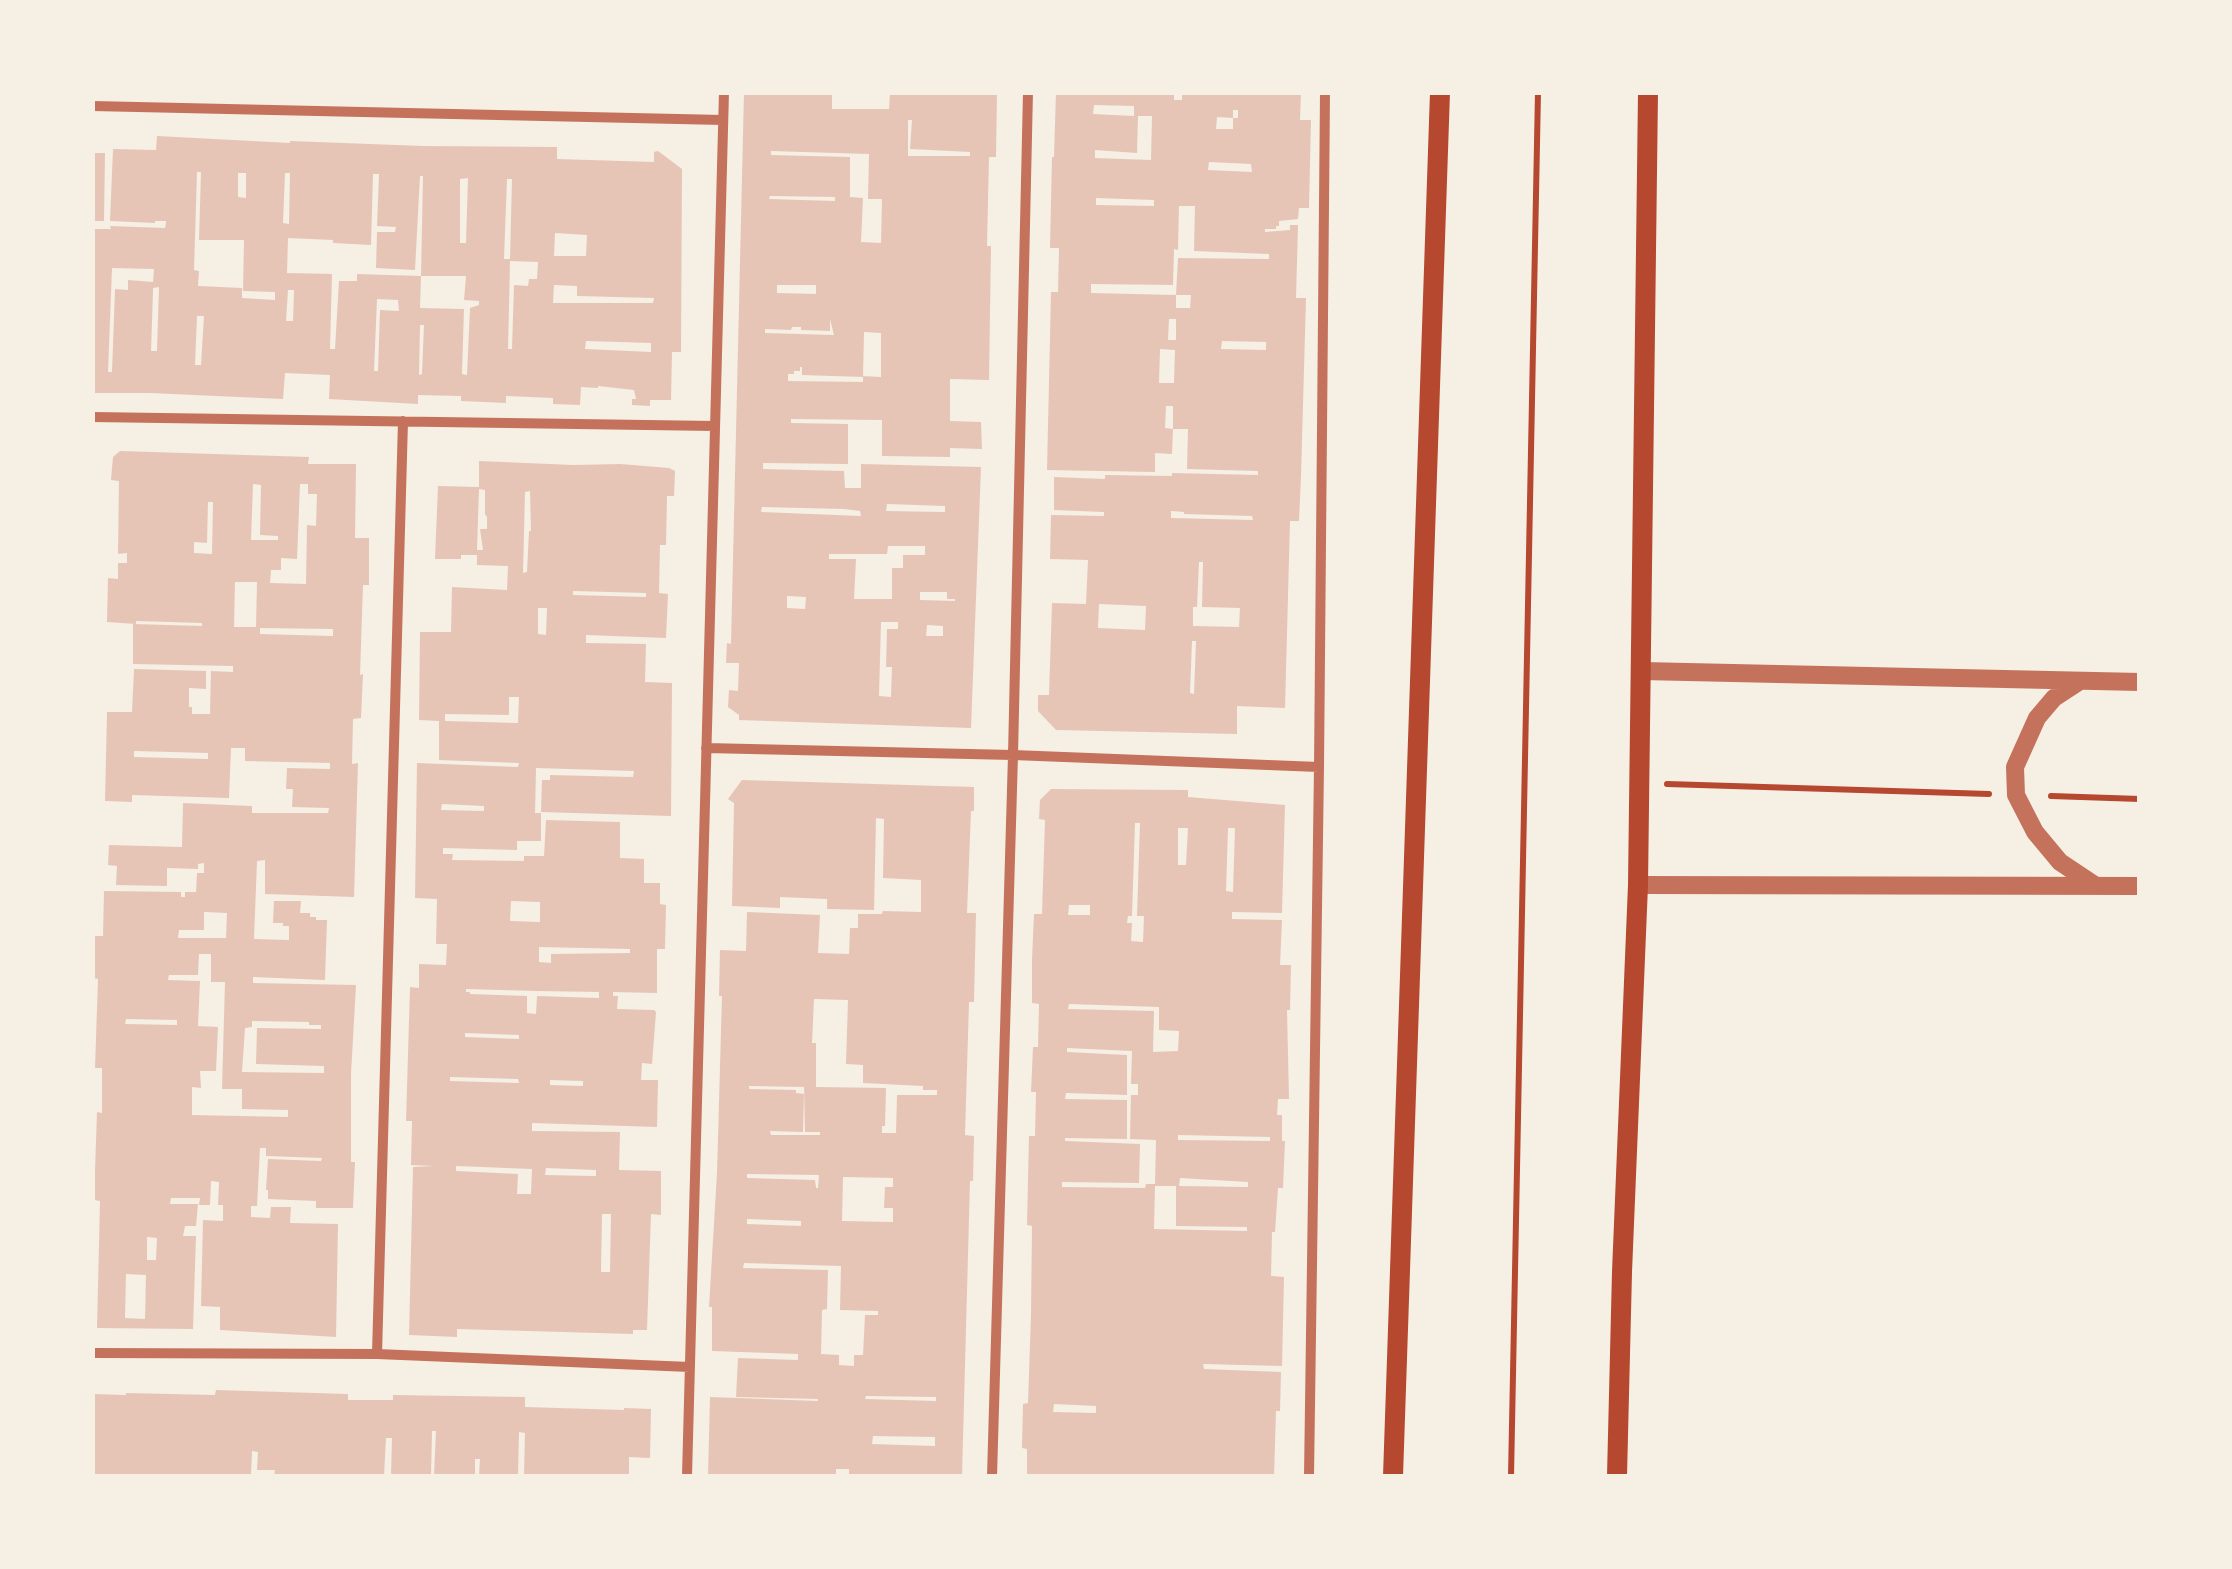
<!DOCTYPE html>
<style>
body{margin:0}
#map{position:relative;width:2232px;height:1569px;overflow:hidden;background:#f6efe4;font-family:"Exo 2",sans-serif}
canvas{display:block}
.frame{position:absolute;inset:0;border:95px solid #f6efe4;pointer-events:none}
</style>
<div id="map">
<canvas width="2232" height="1569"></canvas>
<div class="frame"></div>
</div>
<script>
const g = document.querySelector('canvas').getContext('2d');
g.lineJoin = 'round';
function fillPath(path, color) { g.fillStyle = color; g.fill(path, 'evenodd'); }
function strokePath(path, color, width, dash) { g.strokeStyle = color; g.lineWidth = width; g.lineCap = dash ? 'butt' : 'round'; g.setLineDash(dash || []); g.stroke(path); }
fillPath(new Path2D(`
 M744 92H832V109H889L890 92H997L996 157H989L988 201 987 246H991L989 380 950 379V421L981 422 982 449 950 448V457L882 456V420L791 419V423L848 424V464L763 463V469L844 471 845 488H861V464L981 467 971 728 739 720V715L728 707 729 690 738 691 739 663H726L727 643 731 644ZM908 120H912L910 149 970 152V156H908ZM771 151 869 154 868 199H882L881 243 861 242 863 198 850 197V157L771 155ZM770 196 835 197V201L769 199ZM777 285H816V294L777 293ZM830 319 834 335 765 333V329L791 330 792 327H801V330L830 331ZM864 332 881 333V377L863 376V382L788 381V374H794V371H800V367H802V375L863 377ZM887 504 945 506V512L886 511ZM762 507 844 509 860 511 861 516 761 512ZM888 546H925V555H903V568H892V599H854L856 559H829V554H887ZM920 592H947V599H955V601L920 600ZM787 596 806 597 805 609 787 608ZM881 622H898V629H887L886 667H892L891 697 879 696ZM927 625 943 626V636H926Z
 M1056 92H1174V100H1182V92H1301L1300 120H1311L1309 208H1299L1298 219 1279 221V226H1276V229H1265V232L1290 230V225H1298L1296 298H1306L1301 476 1299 521H1290L1285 708 1237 706V734L1056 730 1038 711V695H1049L1052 603 1086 604 1088 560 1050 559 1051 515 1104 516V512L1054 510V477L1105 479V475L1172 476V473L1258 475V471L1187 469 1188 429H1173V406H1166L1165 428 1173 429 1172 454 1155 453V472L1047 470 1051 292H1058L1059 248H1050L1052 157H1054ZM1094 105 1134 106V116L1093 114ZM1233 110H1238V118H1233V129H1216L1217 117 1233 118ZM1138 116H1152L1151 160 1095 158V150L1137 153ZM1209 162 1251 164 1252 172 1208 170ZM1096 198 1154 200V206L1096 205ZM1179 206H1195L1194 251 1269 254V259L1178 258 1176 295 1091 293V284L1173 285 1174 249 1178 250ZM1176 295H1191L1190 308H1176ZM1169 319H1176V340H1168ZM1222 341 1266 342V350L1221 349ZM1160 349 1175 350 1174 383H1159ZM1171 511 1184 512V514L1252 516 1253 520 1171 518ZM1199 562H1203L1202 607 1240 608 1239 627 1193 626V607H1197ZM1099 604 1146 606 1145 630 1098 628ZM1192 641H1196L1194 694 1190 693Z
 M157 136 290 143V141L423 146 557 147V159L654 162V152L658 151 682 169 681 352H672L671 400H650V406L632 405V399H636L634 390 598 386V388L581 387 580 405 553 404V398L506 396V403L461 401V396L418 395V404L329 399 330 375 285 373 283 399 150 393H92V229H111L110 226 165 228 166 223V221H155V223L110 221 113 149 156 150ZM197 172H201L199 240H244L243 291 275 292V300L242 298V288L198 286 199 271 194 270ZM238 173H246V198L238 197ZM285 173H290L289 224 283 223ZM373 174H379L377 226 396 227 395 232H377L376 268 415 270 420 176H423L421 276H466L464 300 479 301V305L470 308 467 375 462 374 464 309 420 308 421 276 357 274V281H339L335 349H330L332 274 287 273 288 238 333 240V243L371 245ZM468 178 466 243H460V179ZM507 179H512L510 259H504ZM555 233 587 235 586 256H554ZM510 261 538 262 537 279H529L528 286 514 285 512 349H508ZM112 268 154 269 153 282 128 280V290L115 289 112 372H108ZM554 285 577 286V296L654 298 653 303H553ZM159 287 157 351H151L153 291V288ZM288 290H294L293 321H286ZM377 299 398 300 399 311 380 310 378 371H374ZM197 316H204L201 365H195ZM420 325H424L422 374 419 375ZM586 341 651 343V352L585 349Z
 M92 153H105L104 221H92Z
 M120 451 309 457 308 464H356L355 538H369V585H363L360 675 363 674 361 718 353 719 352 764 358 763 354 897 265 894V860L257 861 254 939 289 940V926H283V923H273L274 901H301L300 913H310V917H316V920H327L325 980 253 977V983L356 985 351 1074V1162H355L353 1208H316V1201L268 1199V1190H266L268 1159 321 1161 322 1158 266 1156V1148H260L257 1206H251V1217L270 1218 271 1207H291L290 1223 338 1224 336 1337 220 1330V1307L201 1306 203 1220 223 1221V1205H218L219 1182 211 1181 210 1205H199L200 1198H171L170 1204H198L196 1226H185L183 1236H196L193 1329 97 1328 100 1201 94 1200 97 1112 102 1113V1068H95L98 979 92 978 93 936H103L104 891 181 892V897H185V892H196L197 873H204V863L198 864V869L167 868V886L116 885 117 866 108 865 109 845 182 847 183 803 252 806V813H328L329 808 292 807 293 789H286L287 768 330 769V763L245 761V748H231L229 798 132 795V802L105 801 107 712H132L134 669 206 671V689L189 688V707H192V714H210L211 671 233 672V666L133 664V624L202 626V623L136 621V624L107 622 108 578 118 579V563H127V553L118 554 119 481 111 480 113 457ZM253 484 261 485 260 535 278 536V540H251ZM300 484H308V494H317L316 526 307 525 306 584 270 583 271 570H281V558L297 559ZM208 502H213L212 554 194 553V542L207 543ZM235 582H257L256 627H234ZM260 628 333 629V636L260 634ZM134 751 208 753V759L134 757ZM204 912 227 913 226 938H178L179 930H204ZM199 954H211V982H225L222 1089H242V1109L288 1110V1117L192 1115V1087L201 1088 200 1071H216L218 1027 198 1026 200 981 168 980 169 975H198ZM126 1019 177 1020V1025L125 1024ZM252 1021 309 1022V1025H321V1029L257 1028 256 1064 324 1066V1073L242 1072 245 1028 252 1027ZM147 1237 157 1238 156 1260H147ZM126 1274 146 1275 145 1319 125 1318Z
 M479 461 573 465 620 464 669 468 675 471 674 496H667L666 545H660L659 593 668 594 666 638 586 635V643L646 644 645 682 672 683 671 816 541 812 542 780H550V775L633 777 634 771 536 768 535 813H541V841H517V850L443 848V854H453L452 860 524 861V856H544L546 820 620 822V858L644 859V883H660V904L666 905 665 949H657V993L613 992V996H618L617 1009 654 1010 656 1012 652 1064 642 1063 641 1080H658L657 1127 532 1123V1131L620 1132 619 1170 661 1171V1215L651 1214 647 1330H633V1334L457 1329V1337L409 1335 413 1167 435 1166 411 1165 412 1121H406L410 987 419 988V964L446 965 447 944H436L437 899 415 898 417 763 518 767 519 763 439 760V721L419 720 420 632H451L452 587 507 590 508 566 477 565V555H461V559H435L438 486 479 487ZM479 489 485 490V514L487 517V529H480L483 550H477ZM530 491 531 531H529L527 572 523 573 525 492ZM573 591 646 593V597L573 595ZM538 608H547L546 635 538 634ZM509 697H519L518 723 445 721V714L509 715ZM442 804 484 806V811L441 810ZM511 901 540 902V922L510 921ZM539 947 630 949V953L551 954V963L539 962ZM466 989 537 991 599 992V998L537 996 536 1014 527 1013V996L470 994V992H466ZM465 1033 519 1035V1039L465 1037ZM450 1077 518 1079 519 1083 450 1081ZM550 1080 583 1081V1086L550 1085ZM456 1166 532 1169 531 1194H517L518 1174 456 1171ZM546 1168 596 1170V1176L545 1175ZM602 1214H611L610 1272H601Z
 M742 780 974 787V811H971L967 913H976L974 1002H969L965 1135 974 1136 973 1181H970L962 1476H849V1469H836V1476H708L710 1397 818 1401V1399L736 1397 738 1358 798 1360V1354L712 1351V1307H709L717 1173 722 996H719L720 950 746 951 747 912 820 915 818 953 849 954 850 928H858V914H882L883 911 921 912V880L883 878 884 819 876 818 874 910 827 909V899L780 897V908L732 906 734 803 728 799ZM814 999 848 1000 846 1064 863 1065V1083L923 1086V1090H937V1095H897L896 1133H882V1126H885L886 1088 816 1087V1043H812ZM804 1084 805 1132H820V1135H771L770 1131 803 1132 804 1094 796 1093V1090L749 1089V1086L804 1087ZM747 1174 819 1175 818 1188H816L815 1180 747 1178ZM843 1177 893 1178V1187H885L884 1208H893V1222L842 1221ZM747 1219 801 1221V1226L747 1224ZM744 1263 841 1266 840 1310 878 1311V1315H865L863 1355H854V1366L839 1365V1355L821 1354 822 1310 827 1309 828 1270 743 1268ZM866 1396 936 1397V1401L865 1399ZM873 1436 935 1437V1446L872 1444Z
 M1051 789 1188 790V797L1285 805 1282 913 1232 912V919L1282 920 1280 965H1291L1290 1010H1287L1289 1099H1278L1277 1115H1282V1141H1285L1283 1188H1278L1275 1232H1272L1271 1276 1284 1277 1282 1366 1203 1364 1204 1369 1281 1372 1280 1411H1276L1274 1476H1027V1449L1022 1448 1023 1404 1028 1403 1031 1314 1032 1226 1027 1225 1029 1136H1035L1036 1092H1031L1033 1047H1038L1039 1004 1032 1003V959L1034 914H1042L1045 820 1039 819 1040 800ZM1135 823H1140L1137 916H1144L1143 942 1131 941 1132 923H1127L1128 916H1132ZM1178 828H1188L1186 865H1178ZM1228 828H1235L1233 892 1226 891ZM1069 905H1090V915H1068ZM1069 1004 1159 1007V1030L1179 1031 1178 1051 1153 1052 1154 1011 1068 1009ZM1067 1048 1132 1051 1131 1084H1138V1095H1131L1130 1139 1156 1140 1155 1184H1146L1145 1188 1062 1187V1182L1139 1183 1140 1144 1065 1141V1138L1127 1139V1100L1065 1099 1066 1093 1127 1095V1055L1067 1052ZM1178 1135 1270 1137V1141L1178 1140ZM1180 1178 1248 1182V1187L1179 1186ZM1155 1186H1176V1226L1247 1227V1231L1154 1229ZM1054 1404 1096 1406V1413L1053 1412Z
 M216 1390 348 1394V1400H393V1395L525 1397V1407L624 1410V1408L651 1409 650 1458 629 1457V1476H524L525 1433 519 1432 518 1476H479L480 1459H475V1476H434L436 1431H432L431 1476H391L392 1438H386L384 1476H274L275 1470H257L258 1452 252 1451 251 1476H92V1394L126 1395V1393L215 1395Z`), '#e6c5b7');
strokePath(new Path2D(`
 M1667 784 1989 794
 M2051 796 2140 799
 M1511 1476 1538 92`), '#b5482f', 6);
strokePath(new Path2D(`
 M92 106 723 120
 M92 417 715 426
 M706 748 1013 755 1319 767
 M92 1353 377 1354 690 1367
 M377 1354 403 421
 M687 1476 724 92
 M992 1476 1013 755 1028 92
 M1309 1476 1319 767 1325 92`), '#c5725c', 10);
strokePath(new Path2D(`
 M1642 671 2140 682
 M2080 681 2054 698 2037 718 2015 767 2016 795 2035 832 2060 862 2096 886
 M1638 885 2140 886`), '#c5725c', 18);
strokePath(new Path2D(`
 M1393 1476 1440 92
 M1617 1476 1622 1272 1638 885 1648 92`), '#b5482f', 20);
</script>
